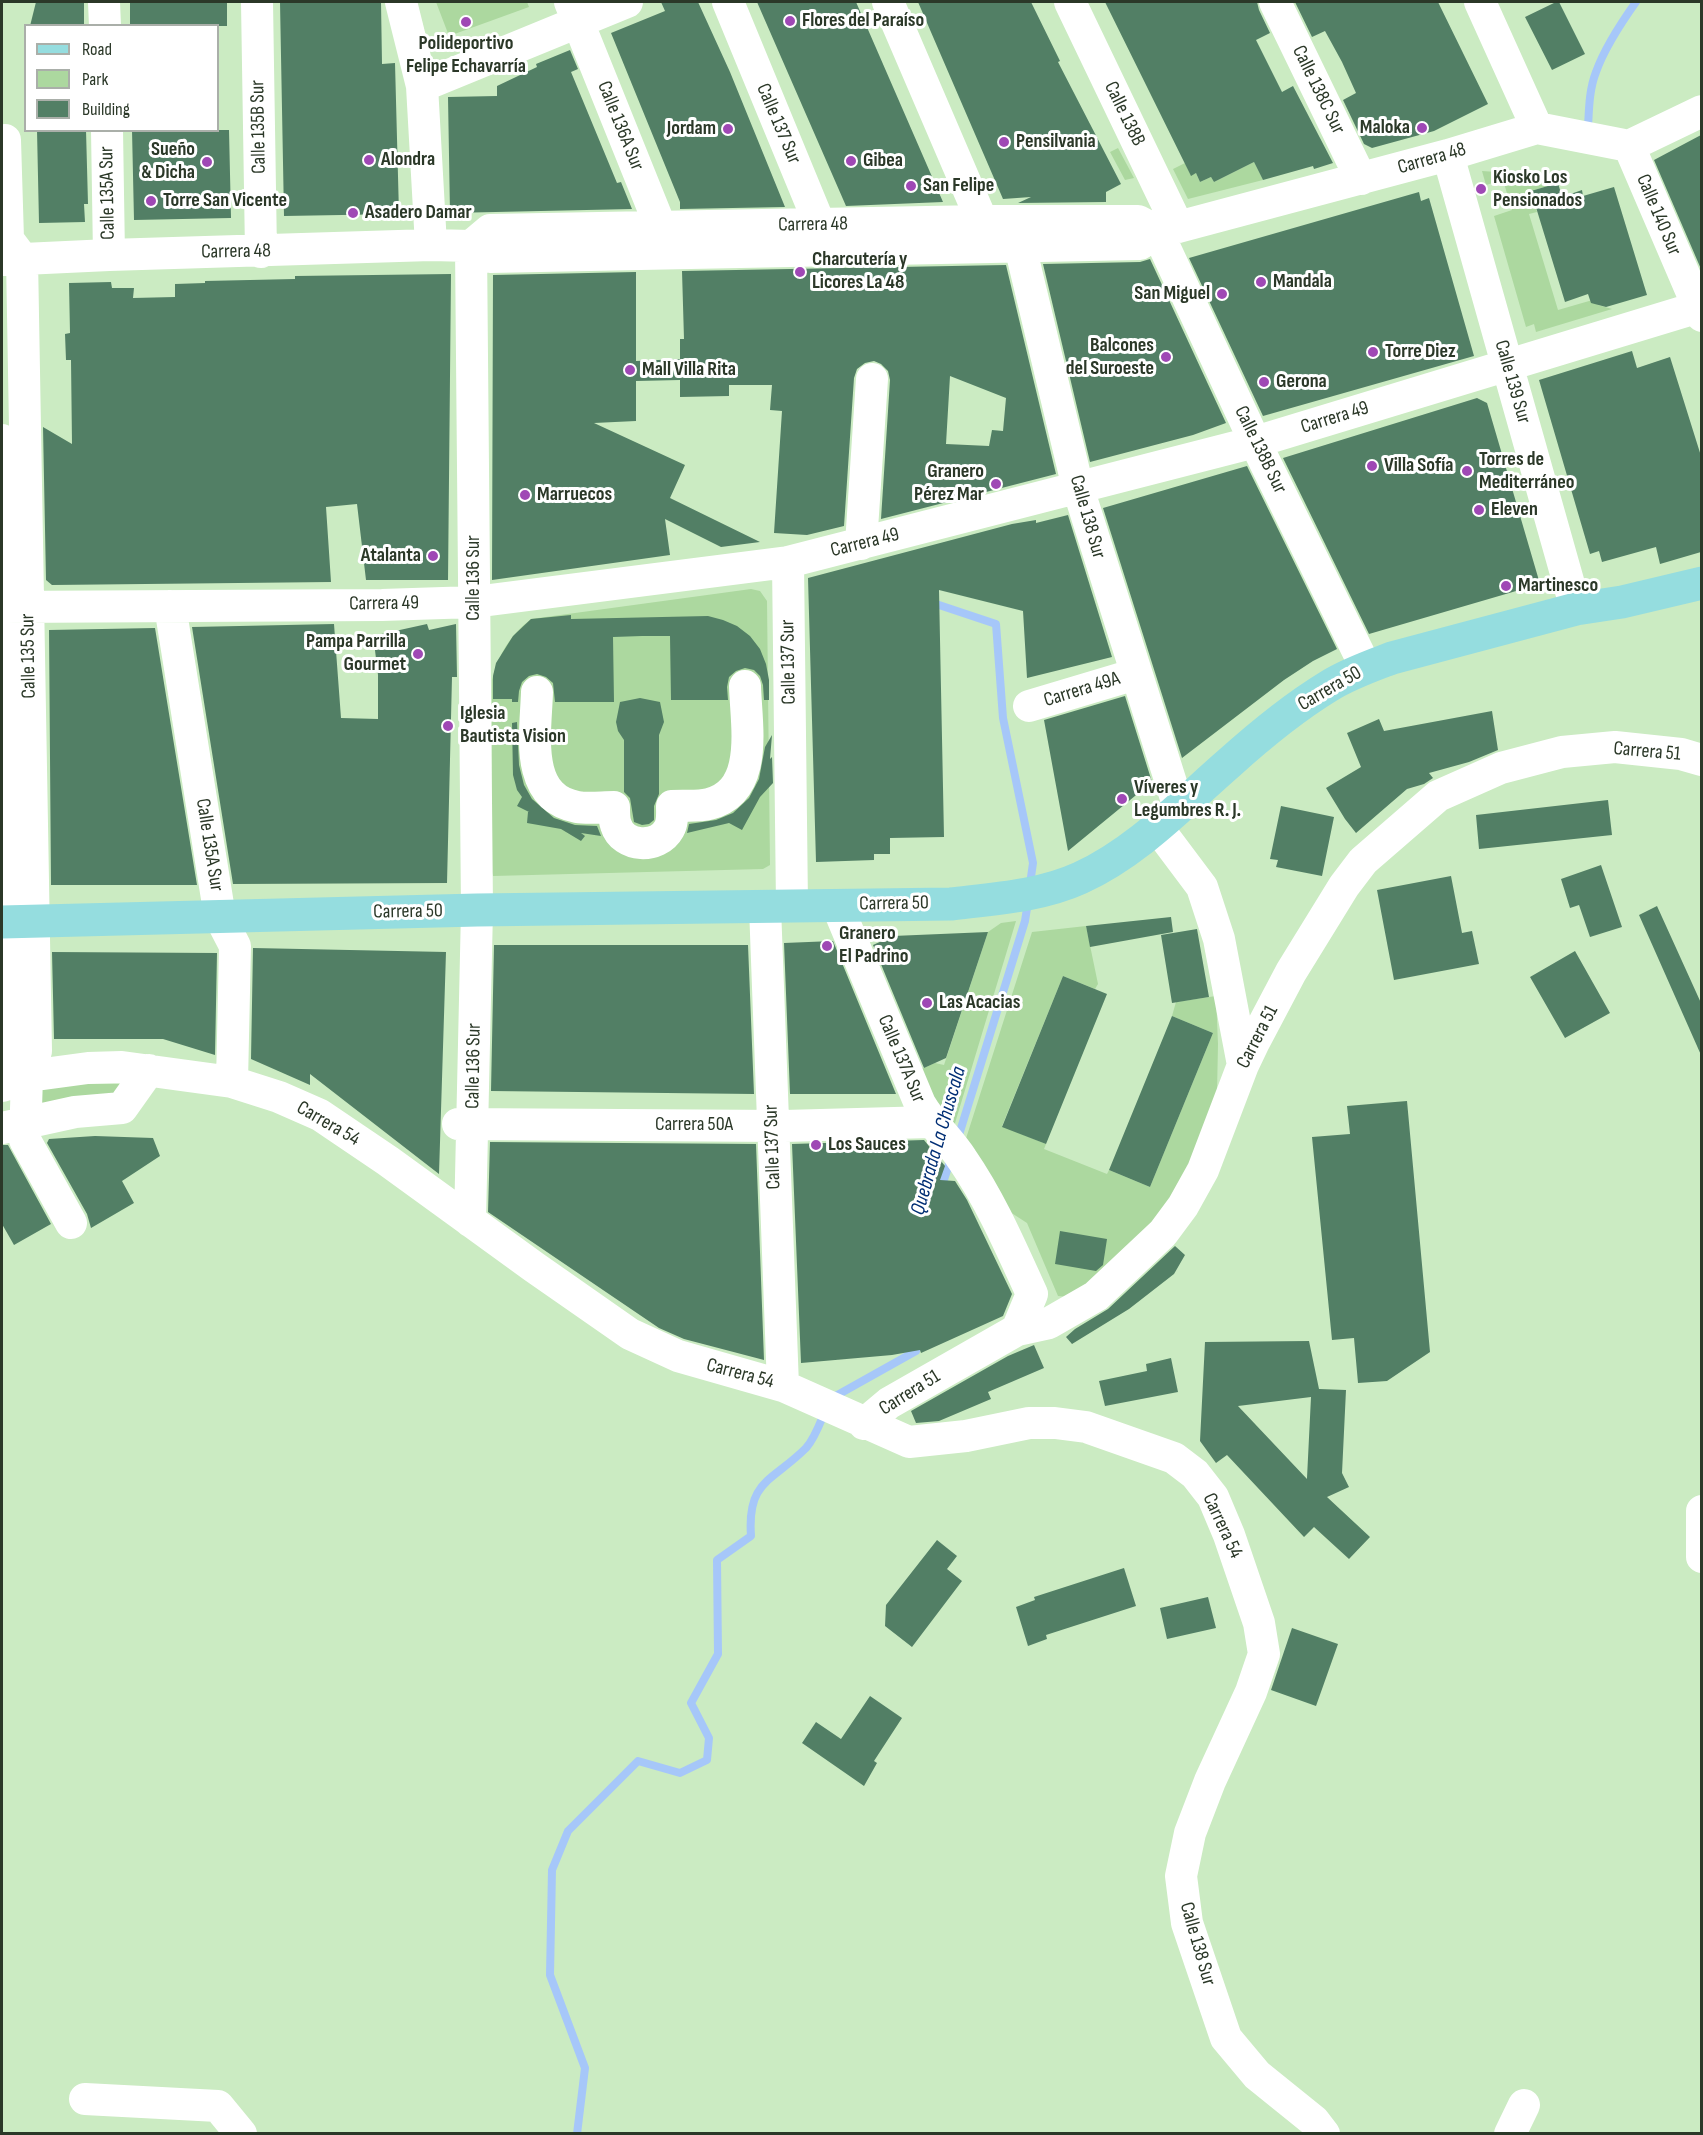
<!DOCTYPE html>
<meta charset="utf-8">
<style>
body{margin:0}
#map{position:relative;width:1703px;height:2135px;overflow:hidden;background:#cbebc2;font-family:"Sofia Sans Condensed",sans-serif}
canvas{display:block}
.frame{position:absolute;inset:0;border:3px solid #2b3828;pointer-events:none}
.legend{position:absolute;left:24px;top:24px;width:195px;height:108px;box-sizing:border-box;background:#fff;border:2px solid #aaafa9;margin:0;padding:8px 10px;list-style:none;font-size:18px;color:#2b3828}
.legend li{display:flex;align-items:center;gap:12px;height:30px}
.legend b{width:30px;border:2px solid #aaafa9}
</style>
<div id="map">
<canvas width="1703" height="2135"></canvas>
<div class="frame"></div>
<ul class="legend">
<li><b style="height:8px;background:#95dddf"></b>Road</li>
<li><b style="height:16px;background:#acd89f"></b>Park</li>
<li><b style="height:16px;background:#527f65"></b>Building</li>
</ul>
</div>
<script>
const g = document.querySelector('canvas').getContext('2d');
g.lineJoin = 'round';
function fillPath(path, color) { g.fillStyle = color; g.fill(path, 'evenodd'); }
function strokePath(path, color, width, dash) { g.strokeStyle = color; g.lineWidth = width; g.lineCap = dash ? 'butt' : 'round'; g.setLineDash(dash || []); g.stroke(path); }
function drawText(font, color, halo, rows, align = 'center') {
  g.font = font + ' "Sofia Sans Condensed",sans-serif'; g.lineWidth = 6; g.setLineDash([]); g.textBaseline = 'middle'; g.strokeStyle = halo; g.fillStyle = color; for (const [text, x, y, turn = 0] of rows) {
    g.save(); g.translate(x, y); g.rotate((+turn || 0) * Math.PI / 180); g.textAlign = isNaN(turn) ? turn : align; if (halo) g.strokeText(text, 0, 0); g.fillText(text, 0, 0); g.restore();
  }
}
fillPath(new Path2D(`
 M436 2H527L529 7 449 36Z
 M1118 148 1134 178 1125 180 1110 152Z
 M1254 162 1263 180 1188 199 1173 169 1185 163 1191 175 1196 173 1200 182 1211 177 1214 182Z
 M1482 171 1555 176 1558 183 1531 191 1537 212 1529 214 1558 310 1596 299 1598 305 1612 309 1536 332 1534 324 1526 327 1494 216 1512 210 1503 180 1486 185Z
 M751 589 760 591 767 601 770 865 763 869 493 876 491 869 492 680C498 655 510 635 531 619Z
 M1016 921 952 1133 919 1070 935 1063 944 1065 988 932 1001 923Z
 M1086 926 1098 984 1095 989 1063 976 1002 1126 1046 1144 1044 1149 1107 1174 1109 1170 1150 1187 1213 1033 1172 1016 1176 1002 1216 996 1218 1044 1217 1093 1209 1126 1152 1234 1069 1297 1058 1296 1027 1223 993 1201 962 1151 1032 932Z
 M62 1084H123L114 1099 41 1109 39 1086Z`), '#acd89f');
strokePath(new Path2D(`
 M1588 128C1589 109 1589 90 1596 72 1605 47 1621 23 1636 2
 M930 602 996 624 1003 718 1033 863 1030 884
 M958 1138 1025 921 1028 902
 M941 1189 951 1158
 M832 1398 916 1351 919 1343
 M577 2134 585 2068 550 1975 552 1870 568 1831 638 1761 680 1773 707 1760 709 1738 691 1703 718 1654 717 1560 751 1536C747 1480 772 1482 806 1448 815 1438 820 1423 825 1411`), '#a6c7f9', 8);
fillPath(new Path2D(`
 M36 2H84V26H30Z
 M130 2H227V26H130Z
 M280 2H381L382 64 395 63 399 214 284 216Z
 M661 2H698L730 72 785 207 680 209V202L611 33 665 11Z
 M757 2H856L943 202 846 206Z
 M918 2H1031L1060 61 1058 62 1121 184 1106 192V202L1018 203 1031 197 1003 199Z
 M1105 2H1257L1259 10 1270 33 1256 40 1282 92 1293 86 1333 163 1314 169 1313 166 1263 180 1254 162 1214 182 1211 177 1200 182 1196 173 1191 176Z
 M1295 2H1438L1488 104 1434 131 1372 148 1364 144 1343 100 1356 93 1342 62 1325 31 1312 37Z
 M1556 2H1559L1585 54 1552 70 1525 17Z
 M570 50 578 69 571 72 617 183 621 182 632 209 450 213 448 97 497 96V86L537 67 536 64Z
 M37 130H86L88 204H84L85 222 39 223Z
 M132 130H229L231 218 134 220Z
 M1701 135V269L1654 160Z
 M1558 183 1562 197 1582 190 1583 196 1614 187 1647 295 1606 307 1591 303 1588 294 1565 302 1531 191Z
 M1419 192 1421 201 1429 198 1474 356 1263 416 1189 258Z
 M1150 259 1226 423 1193 435 1090 462 1043 264 1140 262Z
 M1006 265 1056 474 881 519 890 380 888 371 881 364 874 361 865 363 857 369 854 378 844 526 807 535 774 533 782 411 770 410 772 385H729V396L680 397V380L636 381V421L594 423 685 465 670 498 760 542 721 547 665 519 670 555 492 580 493 275 636 272V361L680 359V339H684L682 271ZM950 376 1006 398 1003 431 992 430 989 446 946 444Z
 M451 274 448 580H366L357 504 326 507 331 582 52 585 46 580 43 427 72 444 71 360H66L65 334 70 333 69 283 111 282 112 288H134L133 298 175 297V284L205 283V281L295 279V276Z
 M1632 351 1637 368 1670 357 1701 456V552L1660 564 1656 547 1602 562 1599 551 1590 554 1539 380Z
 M1477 398 1487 403 1540 584 1369 634 1283 458Z
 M1247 466 1337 649 1313 661 1284 680 1182 758 1103 508Z
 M1068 515 1112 657 1027 678 1023 611 939 590 944 837 890 838V854H874V860L816 862 808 578 1012 524 1036 520V523Z
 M571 615V619L708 616 723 620 737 626 750 636 760 649 766 664 769 680V700H764L763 685 760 676 754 670 745 668 736 671 729 677 727 687 728 700H671L670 636H642L613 637 614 702H555L553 683 546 677 537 674 529 676 522 682 519 691 518 702H512V699H493V676L496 663 513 636 531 619Z
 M334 624 341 718 378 719V675L374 642 378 641 377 635 427 624 429 630 456 624 457 677H452L447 883 233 884 192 627Z
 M155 628 197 885H51L49 630Z
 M1125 696 1152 782 1068 851 1044 720Z
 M640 698 660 702 664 722 659 735V794L654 806V820L649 824 642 825 634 822 630 798 624 792V740L618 731 616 722 620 702Z
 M1492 711 1498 750 1469 762 1429 773 1433 778 1424 784 1407 789 1356 833 1345 819 1326 788 1361 767 1347 733 1379 719 1384 731Z
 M517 722 519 765 524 785 532 799 554 818 575 825 597 826 601 836 581 833 585 836 581 841 561 829 527 823 528 812H529L517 806 522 797 517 790 513 775 512 723Z
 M772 735 770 759 772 757 773 783 760 797 742 830 729 823 687 833 689 824 716 820 733 813 749 798 759 779 765 747Z
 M1608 800 1612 835 1479 849 1476 815Z
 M1281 806 1334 817 1322 876 1276 867 1278 860 1270 859Z
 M1601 865 1622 927 1590 937 1579 905 1570 908 1561 879Z
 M1451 876 1462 933 1472 931 1479 964 1394 980 1377 890Z
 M1657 906 1701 1003V1055L1639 915Z
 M1171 917 1173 932 1090 947 1086 926Z
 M1197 929 1209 997 1172 1003 1161 935Z
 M988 932 946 1058 924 1068 873 945 893 936Z
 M833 941 896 1094H790L784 943Z
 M494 945H748L754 1094 491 1091Z
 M253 948 446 952 439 1174 310 1074V1085L251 1059Z
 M1575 951 1610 1013 1565 1038 1530 977Z
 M52 952 217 953 215 1055 163 1039H54Z
 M1063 976 1107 994 1046 1144 1002 1127Z
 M1172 1016 1213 1033 1150 1187 1109 1170Z
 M1407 1101 1430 1352 1387 1381 1358 1383 1354 1338 1332 1340 1312 1137 1350 1134 1347 1106Z
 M95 1136 153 1138 160 1156 122 1181 134 1203 91 1228 87 1214 47 1143 49 1139Z
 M924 1140 945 1166 940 1180 955 1181 967 1200 1012 1294 1003 1316 921 1353 920 1350 892 1355 801 1363 792 1144Z
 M490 1142 756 1144 764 1360 684 1339 659 1328 488 1212Z
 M2 1145H8L51 1224 14 1245 2 1224Z
 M1060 1231 1107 1239 1103 1265 1096 1271 1055 1264Z
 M1175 1246 1185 1255 1174 1274 1129 1309 1072 1344 1066 1337 1075 1329 1108 1309Z
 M1309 1341 1319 1389 1346 1390 1342 1473 1349 1487 1327 1497 1370 1537 1349 1559 1314 1527 1304 1537 1227 1455 1216 1463 1200 1441 1205 1342ZM1311 1397 1307 1478V1479L1238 1406Z
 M1034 1345 1044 1368 988 1392 991 1399 939 1421 916 1423 911 1411 1008 1356Z
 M1171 1358 1178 1392 1105 1406 1099 1381 1147 1371 1146 1364Z
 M937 1540 957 1556 947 1569 962 1581 912 1647 885 1626 886 1605Z
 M1124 1568 1136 1606 1046 1635 1047 1639 1028 1646 1016 1607 1035 1600 1034 1597Z
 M1208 1597 1216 1628 1167 1639 1160 1608Z
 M1292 1628 1338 1644 1316 1706 1271 1690Z
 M870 1696 902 1718 874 1761 877 1763 864 1786 802 1743 816 1722 841 1739Z`), '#527f65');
strokePath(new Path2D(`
 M104 2 105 26
 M257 2 261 252
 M401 2 422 86 431 245
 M570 2 661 228V245
 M728 2 820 225V242
 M888 2 982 221V239
 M1070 2 1178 227
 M1275 2 1361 179
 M1480 2 1537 128
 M422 86 627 2
 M107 130 109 255
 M1629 146 1702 316
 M1448 155 1576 609
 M1015 225 1078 488 1179 808
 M1157 231 1255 442 1366 668
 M10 242 22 258 36 1051 27 1077 25 1140 71 1223
 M471 246 490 230 982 221H1138L1157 231
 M2 252 8 239 5 140
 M2 260 109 255 431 245 471 246 490 257 1140 244 1157 231 1178 227 1448 155 1537 128 1629 146 1702 111
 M2 440 12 1057 27 1077
 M861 544 872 379
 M788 562 792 906
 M170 606 220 917 235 946 232 1082
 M2 607 382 605 474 602 788 562 1255 442 1702 306
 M537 692C536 731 523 797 577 807 589 809 602 807 614 807 614 813 614 820 616 825 623 848 658 849 669 829 673 822 672 814 672 806 684 805 697 807 709 804 760 791 746 725 745 686
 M1029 706 1136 674
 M1157 827 1202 887 1219 939 1243 1065
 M837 905 920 1104C933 1126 949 1139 962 1159 991 1201 1011 1248 1032 1294L1017 1330
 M765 907 783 1386
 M2 1086 36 1075 88 1068 122 1067 232 1082 279 1097 320 1115 388 1161 534 1267 630 1334 678 1356 783 1386 909 1442 966 1436 1029 1423H1055L1086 1427 1174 1458 1195 1474 1213 1497 1229 1535 1259 1623 1264 1654 1251 1692 1210 1781 1190 1833 1181 1876 1187 1923 1226 2038 1257 2075 1314 2121 1324 2134
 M458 1124 784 1126 931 1122
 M2 1128 75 1112 122 1108 149 1070
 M470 1221 477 910 471 246
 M864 1424 889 1403 1017 1330 1049 1323 1096 1296 1163 1233 1183 1206 1203 1170 1243 1065 1253 1044 1291 972 1344 886 1363 861 1438 796 1501 768 1562 752 1615 747 1681 754 1702 760
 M1702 1511V1557
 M85 2099 218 2106 241 2134
 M1510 2134 1524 2105`), '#fff', 32);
strokePath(new Path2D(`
 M2 922 477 910 951 904C993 899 1041 896 1080 878 1137 852 1182 804 1228 764 1259 736 1293 708 1329 686 1348 674 1371 666 1392 658L1576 609 1622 602 1702 583`), '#95dddf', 33);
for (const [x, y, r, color] of [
 [790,21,6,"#9f48b5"],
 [466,22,6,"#9f48b5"],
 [1422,128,6,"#9f48b5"],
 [728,129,6,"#9f48b5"],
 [1004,142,6,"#9f48b5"],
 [369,160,6,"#9f48b5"],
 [851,161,6,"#9f48b5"],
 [207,162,6,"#9f48b5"],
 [911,186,6,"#9f48b5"],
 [1481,189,6,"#9f48b5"],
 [151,201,6,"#9f48b5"],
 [353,213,6,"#9f48b5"],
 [800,272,6,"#9f48b5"],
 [1261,282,6,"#9f48b5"],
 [1222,294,6,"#9f48b5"],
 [1373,352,6,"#9f48b5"],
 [1166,357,6,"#9f48b5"],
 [630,370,6,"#9f48b5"],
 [1264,382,6,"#9f48b5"],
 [1372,466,6,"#9f48b5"],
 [1467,471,6,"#9f48b5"],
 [996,484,6,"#9f48b5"],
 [525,495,6,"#9f48b5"],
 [1479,510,6,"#9f48b5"],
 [433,556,6,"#9f48b5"],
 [1506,586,6,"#9f48b5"],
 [418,654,6,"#9f48b5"],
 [448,726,6,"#9f48b5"],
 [1122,799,6,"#9f48b5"],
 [827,946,6,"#9f48b5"],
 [927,1003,6,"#9f48b5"],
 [816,1145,6,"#9f48b5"]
]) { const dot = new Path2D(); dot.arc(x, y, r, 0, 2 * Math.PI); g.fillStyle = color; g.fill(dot); strokePath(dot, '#fff', 2); }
drawText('bold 20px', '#2b3828', '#fff', [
 ["Flores del Paraíso",802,21],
 ["Polideportivo",466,44,"center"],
 ["Felipe Echavarría",466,67,"center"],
 ["Maloka",1410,128,"right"],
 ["Jordam",716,129,"right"],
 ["Pensilvania",1016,142],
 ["Sueño",195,150,"right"],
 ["& Dicha",195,173,"right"],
 ["Alondra",381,160],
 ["Gibea",863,161],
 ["Kiosko Los",1493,178],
 ["Pensionados",1493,201],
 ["San Felipe",923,186],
 ["Torre San Vicente",163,201],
 ["Asadero Damar",365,213],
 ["Charcutería y",812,260],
 ["Licores La 48",812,283],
 ["Mandala",1273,282],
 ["San Miguel",1210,294,"right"],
 ["Balcones",1154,346,"right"],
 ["del Suroeste",1154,369,"right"],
 ["Torre Diez",1385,352],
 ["Mall Villa Rita",642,370],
 ["Gerona",1276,382],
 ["Torres de",1479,460],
 ["Mediterráneo",1479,483],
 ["Villa Sofía",1384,466],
 ["Granero",984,472,"right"],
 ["Pérez Mar",984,495,"right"],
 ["Marruecos",537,495],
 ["Eleven",1491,510],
 ["Atalanta",421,556,"right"],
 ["Martinesco",1518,586],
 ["Pampa Parrilla",406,642,"right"],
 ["Gourmet",406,665,"right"],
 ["Iglesia",460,714],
 ["Bautista Vision",460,737],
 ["Víveres y",1134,788],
 ["Legumbres R. J.",1134,811],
 ["Granero",839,934],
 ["El Padrino",839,957],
 ["Las Acacias",939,1003],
 ["Los Sauces",828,1145]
], 'left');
drawText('20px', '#2b3828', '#fff', [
 ["Calle 138C Sur",1318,90,64],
 ["Calle 138B",1124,114,64],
 ["Calle 137 Sur",778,124,67],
 ["Calle 136A Sur",620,126,68],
 ["Calle 135B Sur",259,127,-91],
 ["Carrera 48",1432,159,-16],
 ["Calle 135A Sur",108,193,-91],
 ["Calle 140 Sur",1658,215,67],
 ["Carrera 48",813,225,-1],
 ["Carrera 48",236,252,-1],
 ["Calle 139 Sur",1512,382,74],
 ["Carrera 49",1335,418,-17],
 ["Calle 138B Sur",1260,450,64],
 ["Calle 138 Sur",1087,517,74],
 ["Carrera 49",865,543,-14],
 ["Calle 136 Sur",474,578,-90],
 ["Carrera 49",384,604,-1],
 ["Calle 135 Sur",29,656,-91],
 ["Calle 137 Sur",789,662,-91],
 ["Carrera 50",1330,689,-30],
 ["Carrera 49A",1082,690,-17],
 ["Carrera 51",1647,752,5],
 ["Calle 135A Sur",209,845,81],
 ["Carrera 50",894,904,-1],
 ["Carrera 50",408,912,-1],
 ["Carrera 51",1258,1037,-63],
 ["Calle 137A Sur",901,1059,67],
 ["Calle 136 Sur",474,1066,-89],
 ["Carrera 54",328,1124,30],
 ["Carrera 50A",694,1125],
 ["Calle 137 Sur",773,1147,-92],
 ["Carrera 54",740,1374,15],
 ["Carrera 51",910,1393,-32],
 ["Carrera 54",1222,1526,65],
 ["Calle 138 Sur",1197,1944,74]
]);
drawText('italic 21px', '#002e74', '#fff', [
 ["Quebrada La Chuscala",939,1141,-74]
]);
</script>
